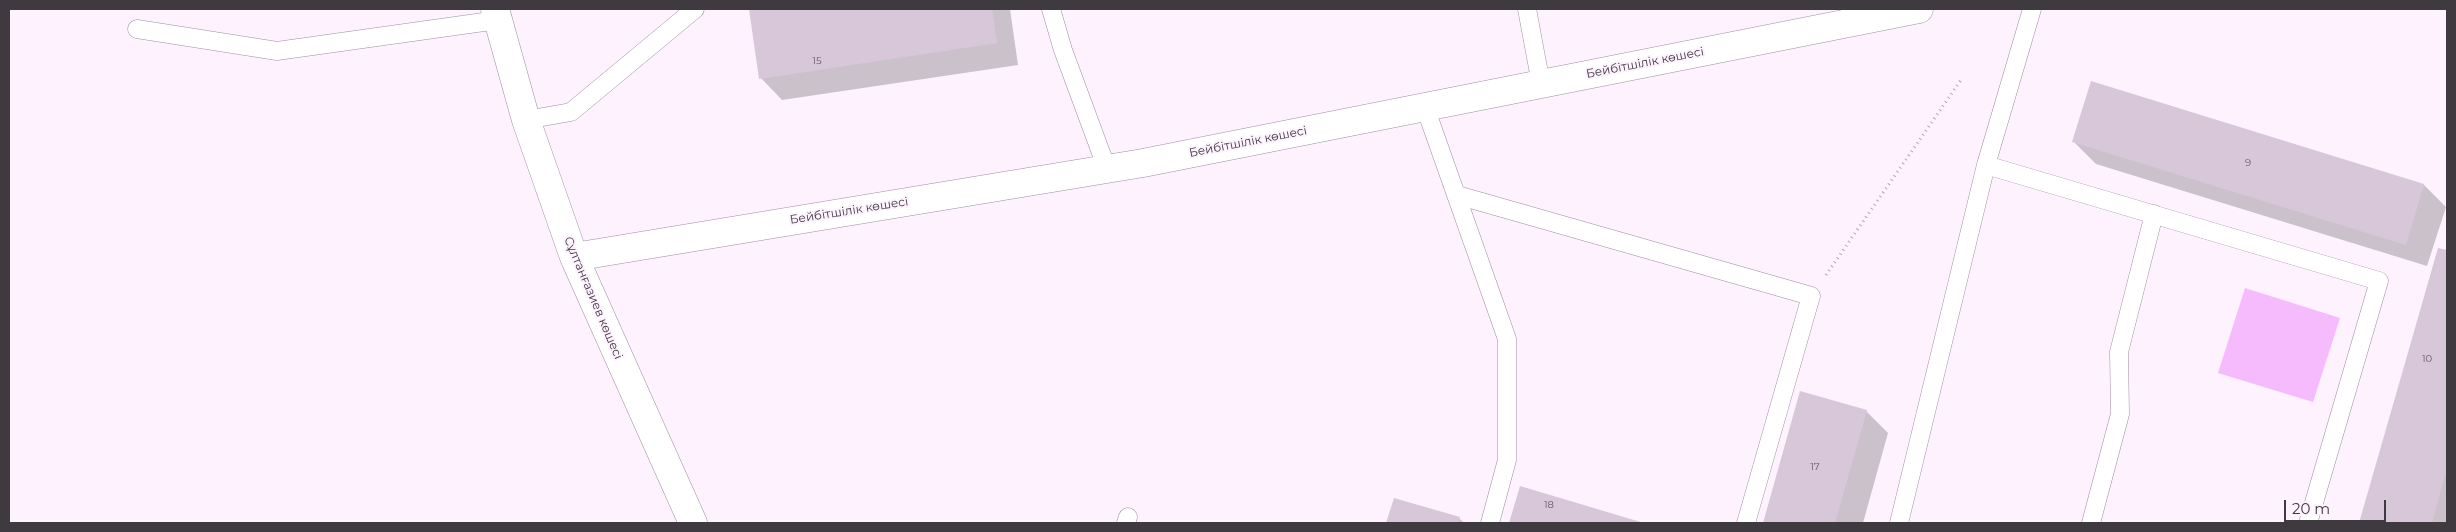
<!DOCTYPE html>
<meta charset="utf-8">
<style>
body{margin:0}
#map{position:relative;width:2456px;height:532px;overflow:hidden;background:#fdf2fe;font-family:Montserrat,sans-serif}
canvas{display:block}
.frame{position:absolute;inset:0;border:10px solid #3f3940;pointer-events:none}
.scale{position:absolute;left:2284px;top:500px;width:102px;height:22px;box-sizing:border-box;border:2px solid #3f3940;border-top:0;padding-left:6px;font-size:15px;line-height:18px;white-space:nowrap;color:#3f3940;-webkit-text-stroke:4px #fdf2fe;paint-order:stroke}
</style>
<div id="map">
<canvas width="2456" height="532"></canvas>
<div class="frame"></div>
<div class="scale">20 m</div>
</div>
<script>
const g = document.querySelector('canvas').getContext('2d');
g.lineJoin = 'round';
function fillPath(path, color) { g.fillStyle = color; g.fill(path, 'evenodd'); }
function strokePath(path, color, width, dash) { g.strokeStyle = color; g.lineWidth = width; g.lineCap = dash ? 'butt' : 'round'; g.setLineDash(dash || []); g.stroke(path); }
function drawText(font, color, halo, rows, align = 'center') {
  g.font = font + ' Montserrat,sans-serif'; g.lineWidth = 4; g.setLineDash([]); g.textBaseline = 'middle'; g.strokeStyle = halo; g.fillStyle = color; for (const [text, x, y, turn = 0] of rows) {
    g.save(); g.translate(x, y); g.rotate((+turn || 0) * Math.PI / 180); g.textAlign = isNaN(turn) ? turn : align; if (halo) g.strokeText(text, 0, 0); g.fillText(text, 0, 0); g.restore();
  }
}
fillPath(new Path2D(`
 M2245 288 2340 318 2313 402 2218 373Z`), '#f6bbfd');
fillPath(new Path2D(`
 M750 9H1010L1018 65 782 100 761 78Z
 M2092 82 2424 185 2446 207 2427 266 2096 164 2074 142Z
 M2438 249 2447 252V523H2361Z
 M1801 393 1866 411 1888 433 1863 523H1764Z
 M1521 488 1642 523H1510Z
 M1395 499 1460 519 1464 523H1387Z`), '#0003');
fillPath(new Path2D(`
 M749 9H992L997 43 759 79Z
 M2091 81 2424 184 2406 245 2072 142Z
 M2438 248 2447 250V468L2432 523H2359Z
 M1800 391 1867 410 1835 523H1763Z
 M1520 486 1644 523H1509Z
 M1394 498 1460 517 1459 523H1386Z`), '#d7c7d9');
const service = new Path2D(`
 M1051 9 1063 50 1107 169
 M1527 9 1541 84
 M2032 9 1986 165 2379 281 2308 523
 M137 29 277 51 498 20
 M1425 107 1507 339V460L1490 523
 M526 120 571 112 695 9
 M1457 195 1811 296 1746 523
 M1126 523 1128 517
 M1899 523 1986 165
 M2091 523 2120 414 2119 352 2154 214`);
const minor = new Path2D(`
 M495 9 526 120 574 257 693 523
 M574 257 1143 163 1919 9`);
strokePath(service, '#9e8fa0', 19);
strokePath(minor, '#9e8fa0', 29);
strokePath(new Path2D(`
 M1826 275 1961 80`), '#b0a7b1', 3, [1, 4]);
strokePath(service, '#fff', 18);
strokePath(minor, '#fff', 28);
drawText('10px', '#655c66', null, [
 ["15",817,61],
 ["9",2248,163],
 ["10",2427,359],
 ["17",1815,467],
 ["18",1549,505]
]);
drawText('12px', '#3f3940', '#fdf2fe', [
 ["Бейбітшілік көшесі",1645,63,-11],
 ["Бейбітшілік көшесі",1248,142,-11],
 ["Бейбітшілік көшесі",849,211,-9],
 ["Сұлтанғазиев көшесі",593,298,67]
]);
</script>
